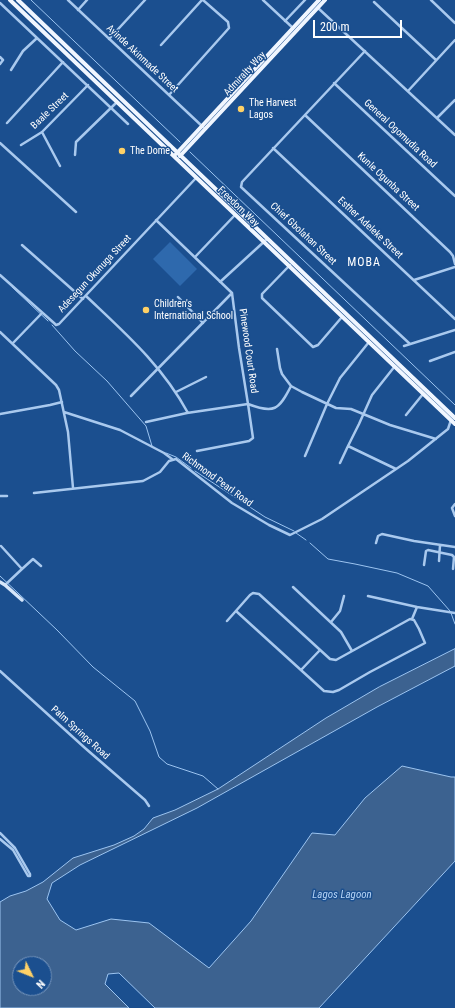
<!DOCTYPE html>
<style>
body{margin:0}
#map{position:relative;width:455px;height:1008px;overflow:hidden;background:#1b4f8f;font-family:"Roboto Condensed",sans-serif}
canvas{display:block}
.north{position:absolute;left:12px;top:956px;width:40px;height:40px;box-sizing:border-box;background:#1b4f8f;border:1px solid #7695bc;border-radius:50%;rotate:133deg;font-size:11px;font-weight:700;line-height:16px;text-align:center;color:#fff}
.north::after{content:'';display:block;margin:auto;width:14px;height:18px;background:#ffd166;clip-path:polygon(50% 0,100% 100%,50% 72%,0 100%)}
.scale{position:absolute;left:313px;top:20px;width:89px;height:18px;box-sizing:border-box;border:2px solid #fff;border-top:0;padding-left:5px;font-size:12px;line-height:14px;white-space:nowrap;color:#fff;-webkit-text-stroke:3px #1b4f8f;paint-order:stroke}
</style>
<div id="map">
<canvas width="455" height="1008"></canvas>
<div class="north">N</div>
<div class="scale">200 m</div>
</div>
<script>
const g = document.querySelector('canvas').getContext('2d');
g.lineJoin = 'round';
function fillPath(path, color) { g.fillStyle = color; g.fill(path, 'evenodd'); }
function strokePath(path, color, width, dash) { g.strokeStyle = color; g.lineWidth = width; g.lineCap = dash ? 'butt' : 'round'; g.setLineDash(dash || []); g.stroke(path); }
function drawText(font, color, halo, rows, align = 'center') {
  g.font = font + ' "Roboto Condensed",sans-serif'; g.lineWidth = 3; g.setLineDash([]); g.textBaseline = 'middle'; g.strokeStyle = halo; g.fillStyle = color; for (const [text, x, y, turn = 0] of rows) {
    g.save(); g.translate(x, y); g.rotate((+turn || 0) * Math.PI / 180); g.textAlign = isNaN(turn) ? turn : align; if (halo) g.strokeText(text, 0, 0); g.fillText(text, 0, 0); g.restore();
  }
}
fillPath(new Path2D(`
 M170 242 197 269 180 286 153 259Z`), '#2e69ad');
const water = new Path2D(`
 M455 649V666L377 707 197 808 80 865 52 883 47 899 60 920 76 930 111 919 149 923 209 968 251 921 312 833 335 835 365 798 402 766 451 777H455V861L319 1008H155L119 973 108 974 105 984 129 1008H0V902L10 896 26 891 43 882 73 858 114 845 134 836 144 829 153 818 175 810 218 789 326 718 379 687ZM20 964H44V988H20Z`);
fillPath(water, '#3c6290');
strokePath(water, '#9cc4f0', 1);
strokePath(new Path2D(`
 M31 0 180 142
 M190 152 455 405
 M12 287 48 321
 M52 325 75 351 107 381 146 426 152 446
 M166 453 176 457 191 468
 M195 471 265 517 294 531
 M296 533 306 540
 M310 543 328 559 355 564 397 573 428 586 450 611
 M0 576 57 630 93 667 135 701 150 731 159 757 167 764 203 776 218 789
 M451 613 455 624`), '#9cc4f0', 1);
strokePath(new Path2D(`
 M68 0 203 127
 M263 0 293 28
 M431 0 455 23
 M374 2 436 60
 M0 3 128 124
 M318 8 455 135
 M78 10 87 0
 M285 21 305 0
 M109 39 145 0
 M161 45 202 0
 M365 51 242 182 241 187 410 344
 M0 57 3 60 0 64
 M11 70 23 51 37 38
 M334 83 455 196
 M408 91 455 40
 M169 95 229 28 228 22 203 0
 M305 115 450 252 453 256 455 264
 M437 118 455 100
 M7 123 63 62
 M42 132 60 166
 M0 143 76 212
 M21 145 42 132 88 85
 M273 148 455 319
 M75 155 76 142 117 102
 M156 220 232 293
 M22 245 83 299
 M195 257 235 215
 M290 265 262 294V298L313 347 318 345 342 317
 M0 275 54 323 56 325 59 324 196 178
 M414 280 455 267
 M220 282 267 239
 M86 296C125 333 162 365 188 413
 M178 297 203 323
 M0 332 56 385 59 390 68 432 73 488
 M13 343 42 313
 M404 346 455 330
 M277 349 280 368 282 374 291 386 302 392 336 408 351 409 390 425 436 439
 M430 361 455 352
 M395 366 372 395 359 424 348 446 396 469
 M176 392 206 377
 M131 396 232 293
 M64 412 120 430 164 453 172 459
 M0 414 50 405 62 402
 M406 415 423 394
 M146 422 187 413 248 404 239 348 232 293
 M197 451 249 441 253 438 248 404C274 414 279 410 291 386
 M305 456 327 404 340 378 369 342
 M340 463 348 446
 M34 493 143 481 160 472 169 461 176 459 232 503 269 525 290 535 322 519 408 461 448 429 451 420
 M0 496H7
 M455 504 452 508 455 516
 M376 543 378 536 382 534 414 541 455 547
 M1 546 22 569 5 585
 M439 561 440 545
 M424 565 426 551 428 550 452 555 454 557 453 569
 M22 569 33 559 41 566
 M293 587 341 632 352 651
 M368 596 417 607
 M412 619 417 607 455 613
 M227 621 250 595 253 593 259 594 330 659 336 660 410 619 414 620 419 629 425 643 370 672 339 690 333 692 324 691 236 611
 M331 622 340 611 344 596
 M301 670 320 650
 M0 671 85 748 145 800 149 806
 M0 833 15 848 30 874V876H28L13 850 0 839`), '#a9c9ee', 2.5);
strokePath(new Path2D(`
 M0 582 5 585 22 600`), '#d6e6fa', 3.5);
strokePath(new Path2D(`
 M10 0 455 424
 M18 0 455 418
 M176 154 319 0
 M180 156 325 0`), '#f0f6ff', 4);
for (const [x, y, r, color] of [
 [241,109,4,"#ffd166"],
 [122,151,4,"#ffd166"],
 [146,310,4,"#ffd166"]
]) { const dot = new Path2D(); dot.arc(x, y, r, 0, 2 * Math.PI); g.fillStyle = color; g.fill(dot); strokePath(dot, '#1b4f8f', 1.5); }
drawText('10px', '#fff', '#1b4f8f', [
 ["Ayinde Akinmade Street",142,59,43],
 ["Admiralty Way",245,74,-47],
 ["Baale Street",50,111,-44],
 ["General Ogomudia Road",400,134,43],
 ["Kunle Ogunba Street",388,182,43],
 ["Freedom Way",238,207,44],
 ["Esther Adeleke Street",370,228,43],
 ["Chief Gbolahan Street",303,234,43],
 ["Adesegun Okunuga Street",95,274,-47],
 ["Pinewood Court Road",248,351,82],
 ["Richmond Pearl Road",217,480,36],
 ["Palm Springs Road",80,733,42]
]);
drawText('10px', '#fff', '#1b4f8f', [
 ["The Harvest",249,103],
 ["Lagos",249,115],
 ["The Dome",130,151],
 ["Children's",154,304],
 ["International School",154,316]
], 'left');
drawText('italic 11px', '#b5d3f5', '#1b4f8f', [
 ["Lagos Lagoon",342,895]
]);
g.letterSpacing = '1px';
drawText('12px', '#fff', '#1b4f8f', [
 ["MOBA",364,263]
]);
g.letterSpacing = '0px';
</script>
